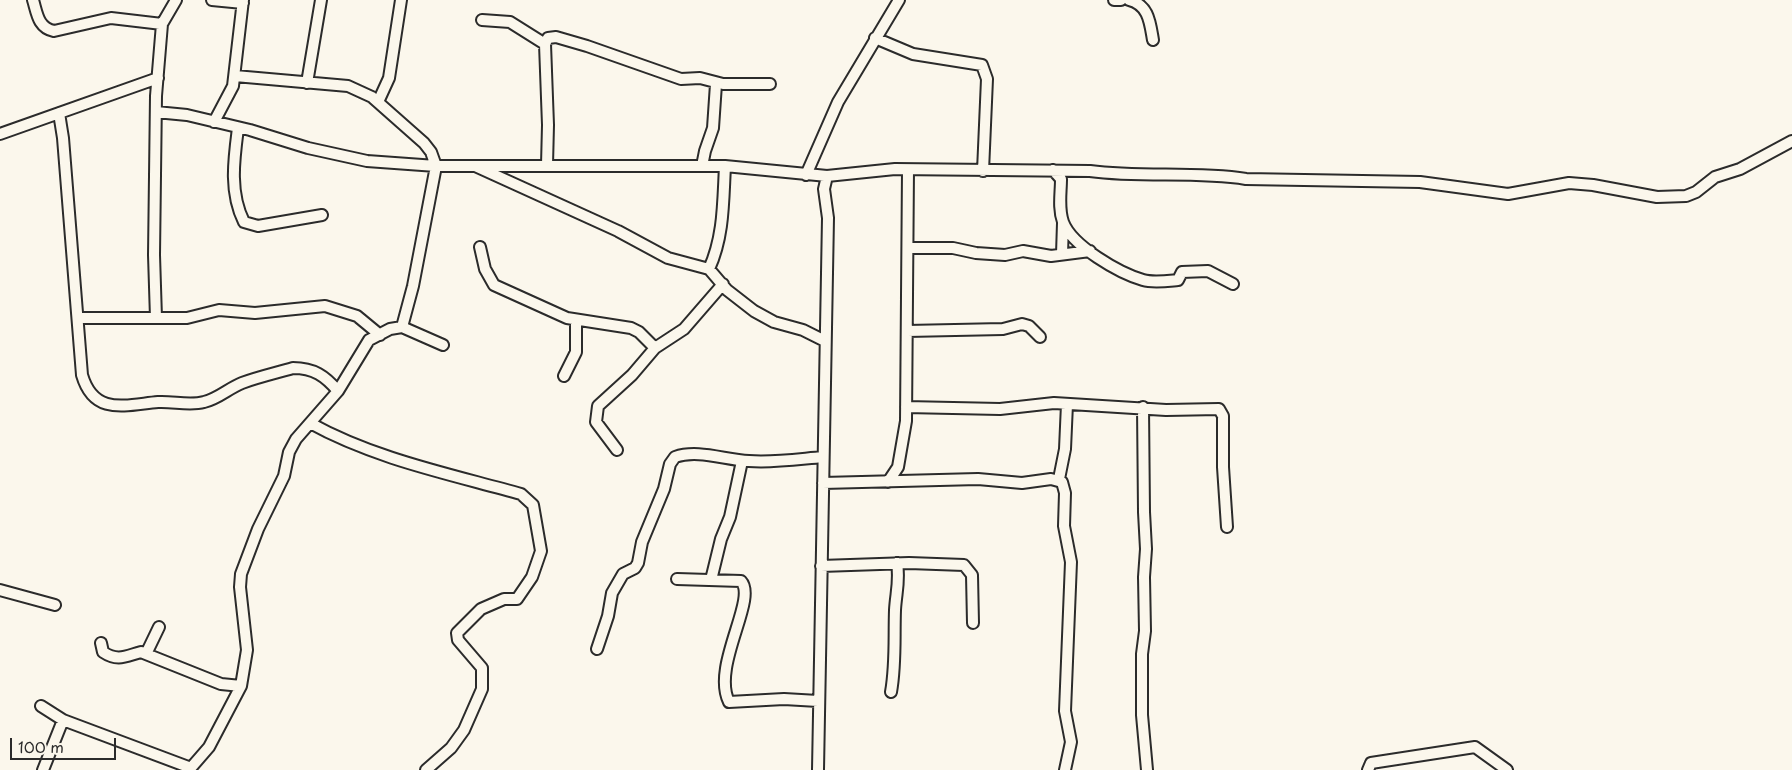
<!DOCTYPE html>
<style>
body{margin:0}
#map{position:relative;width:1792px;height:770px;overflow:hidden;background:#fbf7ec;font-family:"Playpen Sans",sans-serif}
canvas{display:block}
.scale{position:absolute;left:10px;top:738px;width:106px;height:22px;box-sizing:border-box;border:2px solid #2b2b2b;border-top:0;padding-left:6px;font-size:15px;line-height:18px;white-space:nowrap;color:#2b2b2b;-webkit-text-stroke:4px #fbf7ec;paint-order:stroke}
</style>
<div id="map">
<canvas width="1792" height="770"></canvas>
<div class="scale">100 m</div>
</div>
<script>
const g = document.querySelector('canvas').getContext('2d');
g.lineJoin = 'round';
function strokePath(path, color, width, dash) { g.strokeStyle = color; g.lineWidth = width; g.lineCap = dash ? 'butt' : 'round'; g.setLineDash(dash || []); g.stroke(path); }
const minor = new Path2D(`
 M33 0C37 13 38 28 54 31L111 18 162 24
 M212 0 243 3
 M1114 0H1121
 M1129 0C1149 5 1150 23 1153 40
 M482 20 510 22 545 44
 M875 38 913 54 982 65 987 79 983 171
 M235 76 348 86 372 97 424 143 431 152 436 166 413 286 402 327
 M307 83 321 0
 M378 102 389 78 401 0
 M156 112 187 115 250 130 308 148 367 161 436 166H725L827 176 895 169 1090 171C1142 178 1195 171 1246 179L1420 182 1508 194 1569 183 1593 185 1657 197 1686 196 1696 192 1715 177 1740 169 1792 141
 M59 113 63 138 82 375C94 416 125 405 158 402 173 401 189 406 204 402 218 399 229 388 242 383 258 377 276 373 293 368 314 368 325 376 338 391
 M214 122 233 86 243 0
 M238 128C234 159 229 192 244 222L258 226 322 215
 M0 134 158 78
 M547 165 548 125 545 44 548 38 556 37 587 46 681 79 700 78 723 84H770
 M475 166 618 231 668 258 709 269 727 290 754 311 774 322 803 330 825 341
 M702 166 705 151 713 128 716 84
 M1053 170 1061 179C1061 193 1058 208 1063 222 1072 246 1119 273 1143 280 1153 283 1167 281 1178 280L1182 272 1208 271 1233 284
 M806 175 838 102 899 0
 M480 247 485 269 494 285 567 318 631 328 639 332 655 348
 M908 248H953L976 253 1005 255 1023 251 1051 256 1090 251
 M1062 254 1063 223
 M709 269C724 236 723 202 725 166
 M78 318H187L219 310 255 313 325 306 357 316 380 335
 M156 318 154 255 156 96 162 24 176 0
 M907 331 1003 329 1022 324 1029 326 1040 337
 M564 376 576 352V321
 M906 407 1000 409 1054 403 1166 410 1219 409 1223 416V467L1227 527
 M1143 407 1144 512 1146 549 1144 577 1145 631 1142 654V715L1147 770
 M310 423C375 459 450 474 521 494L533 505 541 551 532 577 517 599H504L481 609 457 633 458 640 482 668V689L464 730 451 748 426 770
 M617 450 596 422 598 406 632 375 655 348 684 329 723 284
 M1059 479 1065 449 1067 404
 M888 482 898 467 906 421 908 170
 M823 483 978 479 1022 483 1051 479 1062 482 1065 493 1064 526 1071 562 1065 711 1071 742 1065 770
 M821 566 909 563 964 565 972 575 973 623
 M677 579 741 581C758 599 711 666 729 702L784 699 818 701
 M711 580 721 539 730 517 742 461
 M0 590 55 605
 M101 643 103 652C118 662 126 656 141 652L221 684 241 686
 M597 649 608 616 612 593 623 574 635 568 638 563 642 542 664 489 670 464 675 457C698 449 725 460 749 461 773 463 799 459 823 457
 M146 654 159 627
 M891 692C896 664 894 638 895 610 896 593 900 580 897 563
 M41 706 63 720 191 768
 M43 770 63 720
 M189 770 209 747 241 686 247 650 240 587 241 574 258 529 284 476 289 452 296 439 338 391 369 340 390 329 402 327 443 345
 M818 770 828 218 824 189 827 176
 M1368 770 1371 763 1475 747 1507 770`);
strokePath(minor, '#2b2b2b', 14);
strokePath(minor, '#fbf7ec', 10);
</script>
